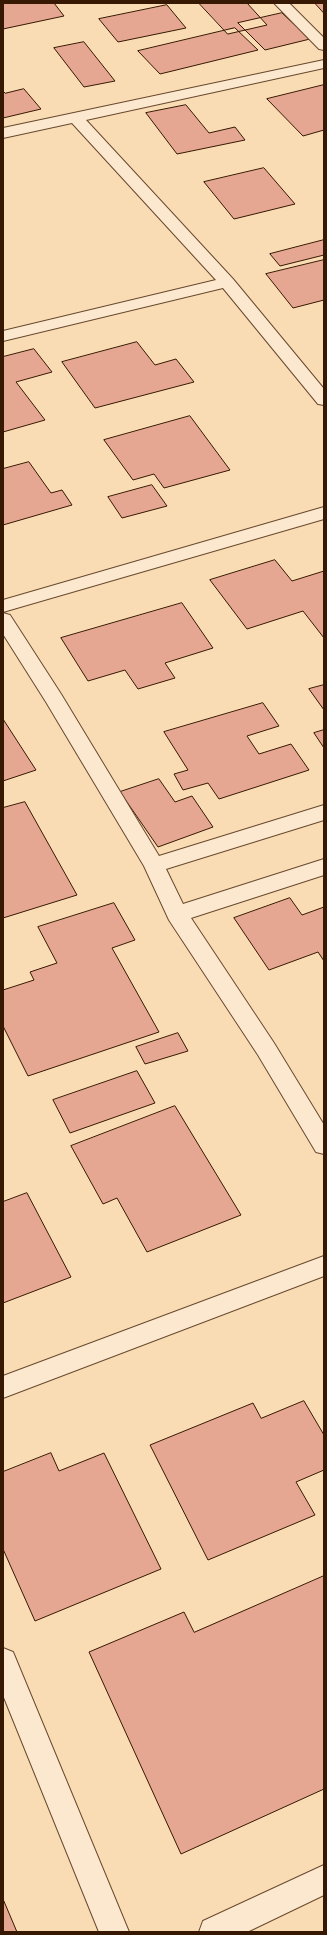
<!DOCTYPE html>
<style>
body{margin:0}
#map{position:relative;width:327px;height:1935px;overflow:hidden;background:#f9dcb4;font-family:"EB Garamond",serif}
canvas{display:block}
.frame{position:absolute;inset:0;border:4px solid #371802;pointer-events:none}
</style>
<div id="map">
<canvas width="327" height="1935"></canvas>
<div class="frame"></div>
</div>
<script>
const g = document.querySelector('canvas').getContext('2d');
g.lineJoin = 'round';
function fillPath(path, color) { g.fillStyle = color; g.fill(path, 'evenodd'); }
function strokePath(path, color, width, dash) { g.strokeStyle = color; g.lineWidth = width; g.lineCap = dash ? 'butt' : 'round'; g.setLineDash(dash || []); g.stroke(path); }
const building = new Path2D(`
 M3 3H54L64 16 3 29Z
 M199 3H247L267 25 228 34Z
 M315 3H324V13Z
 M167 5 186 28 118 42 99 19Z
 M282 13 310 39 265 50 238 23Z
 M235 28 258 50 160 74 138 51Z
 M84 42 115 81 84 87 54 48Z
 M324 85V130L303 136 267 99Z
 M24 89 41 109 3 118V91L5 93Z
 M186 105 209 133 235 127 245 140 177 154 146 113Z
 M264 168 295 204 234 219 204 182Z
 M324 240V255L280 266 270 254Z
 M324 260V300L293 308 266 274Z
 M137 342 155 365 176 359 194 382 95 408 62 362Z
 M34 349 52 372 16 382 45 420 3 432V357Z
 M190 416 230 470 164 488 154 474 133 480 104 440Z
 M29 462 51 493 62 490 72 505 3 525V469Z
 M152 485 167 506 122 518 108 497Z
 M275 560 292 581 324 571V638L303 611 247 629 210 580Z
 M182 603 213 648 165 663 175 678 138 689 125 670 88 681 61 638Z
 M324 685V710L309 689Z
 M263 703 279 726 247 736 259 754 291 744 309 770 219 799 208 783 183 790 174 774 188 770 164 732Z
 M3 719 36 770 3 781Z
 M324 730V748L314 733Z
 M159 779 175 802 192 796 213 827 158 847 120 792Z
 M25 802 77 895 3 918V808Z
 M290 898 302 915 324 907V961L318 952 269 970 234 918Z
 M114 903 135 940 112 948 159 1032 28 1076 3 1026V990L34 980 30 972 57 963 38 927Z
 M178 1033 188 1051 145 1064 136 1047Z
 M137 1071 155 1103 70 1133 53 1100Z
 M175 1106 241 1215 147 1252 117 1198 103 1204 71 1146Z
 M27 1193 71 1277 3 1303V1202Z
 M304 1401 324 1435V1470L296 1482 315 1515 208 1560 150 1445 253 1403 261 1418Z
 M51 1453 59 1471 104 1453 161 1569 35 1621 3 1549V1472Z
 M324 1576V1789L181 1854 89 1652 184 1612 194 1632Z
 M3 1899 17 1932H3Z`);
fillPath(building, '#e5a791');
strokePath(building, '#371802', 1);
const minor = new Path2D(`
 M274 3H289L324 38V50L319 49Z
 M324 60V68L86 120 233 279 324 389V405L318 404 223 288 3 341V331L216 280 72 123 3 138V128Z
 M324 507V519L3 612V600Z
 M3 613 10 615 61 694 159 856 324 805V820L166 869 183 904 324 859V875L191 918 274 1043 324 1125V1154L316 1152 258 1055 169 920 144 866 46 702 3 634Z
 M324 1256V1276L3 1398V1376Z
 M3 1648 13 1652 129 1932H99L3 1695Z
 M324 1865V1895L247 1932H199L203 1921Z`);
strokePath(minor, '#68492e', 2);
fillPath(minor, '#fbe8ce');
</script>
